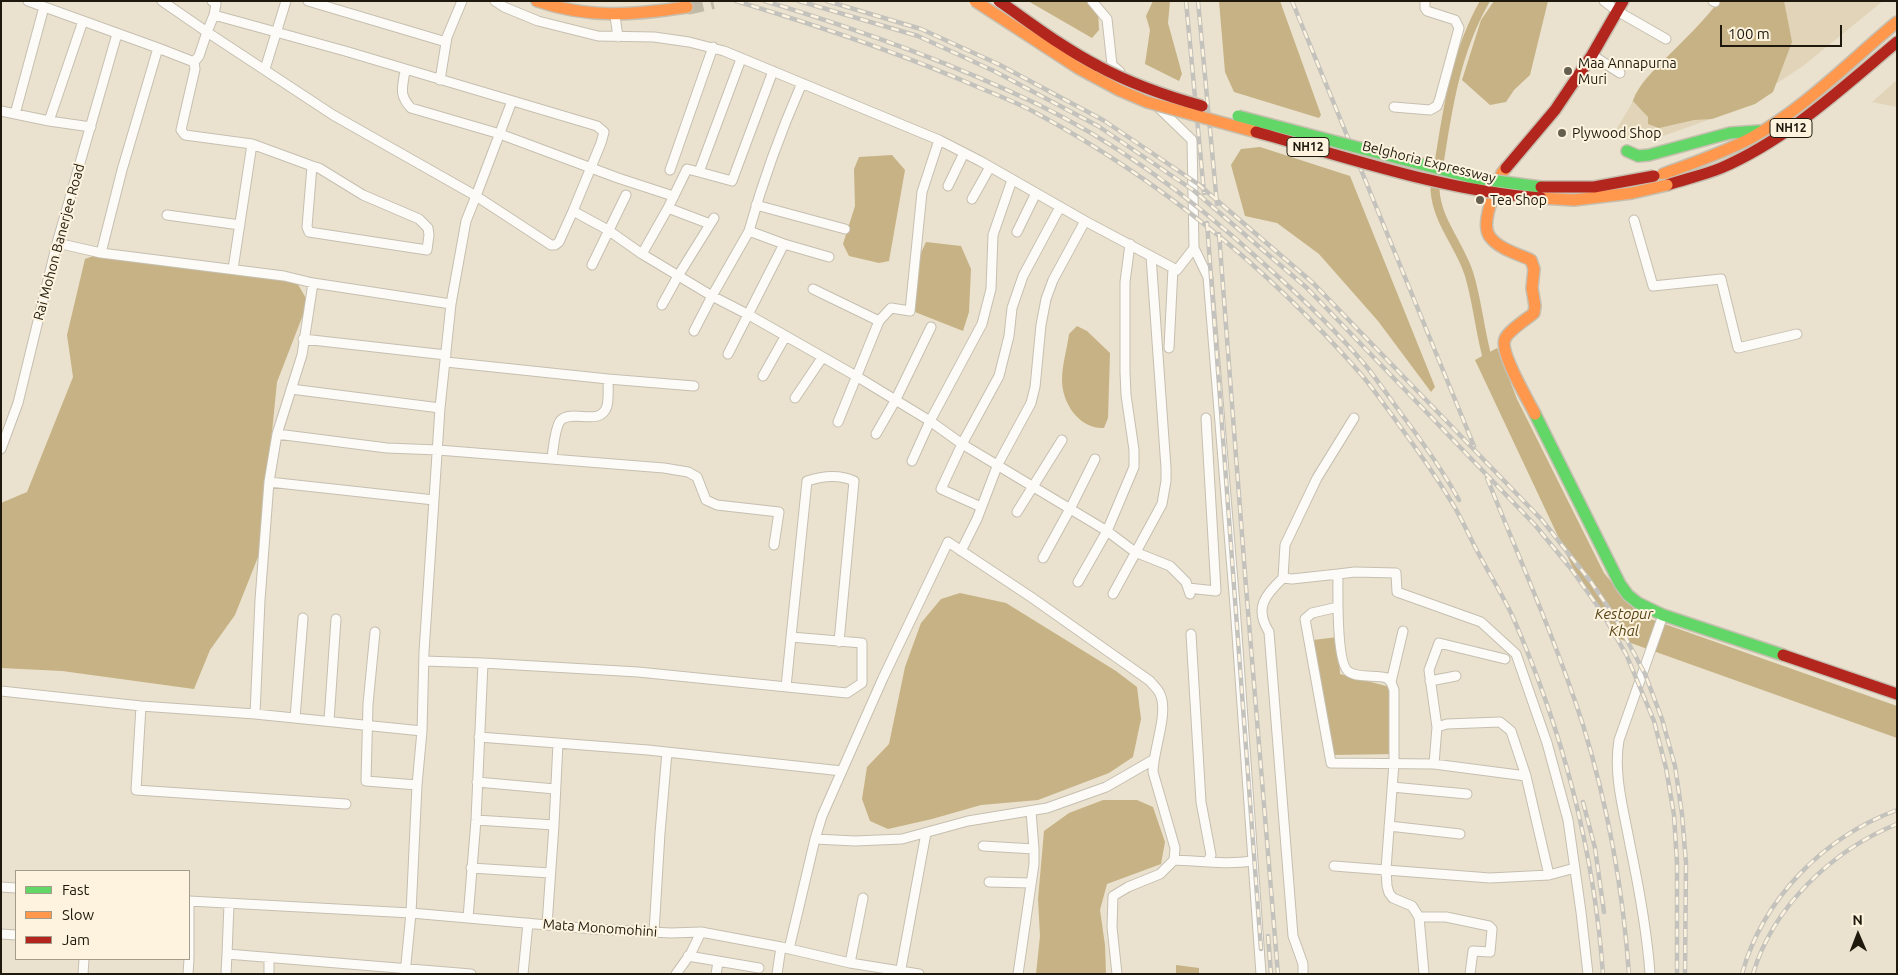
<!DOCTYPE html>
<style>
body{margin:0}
#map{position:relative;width:1898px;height:975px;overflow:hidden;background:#eae2ce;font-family:Ubuntu,sans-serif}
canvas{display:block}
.frame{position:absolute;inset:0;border:2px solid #1e190c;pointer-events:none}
.legend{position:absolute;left:15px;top:870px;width:175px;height:90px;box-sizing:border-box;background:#fdf3de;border:1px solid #a49c8a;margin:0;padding:6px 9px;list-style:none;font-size:15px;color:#1e190c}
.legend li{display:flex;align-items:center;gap:10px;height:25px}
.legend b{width:25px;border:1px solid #a49c8a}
.north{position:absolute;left:1833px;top:910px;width:50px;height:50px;-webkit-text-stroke:4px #fdf3de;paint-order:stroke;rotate:359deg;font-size:14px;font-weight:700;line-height:20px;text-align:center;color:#1e190c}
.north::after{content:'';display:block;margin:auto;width:18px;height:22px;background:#1e190c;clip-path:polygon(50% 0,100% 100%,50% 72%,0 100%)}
.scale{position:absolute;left:1720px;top:25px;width:122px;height:22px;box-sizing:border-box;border:2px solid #1e190c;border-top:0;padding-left:6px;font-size:15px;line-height:18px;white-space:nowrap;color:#1e190c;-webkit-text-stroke:4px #fdf3de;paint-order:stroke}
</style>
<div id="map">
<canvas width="1898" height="975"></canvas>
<div class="frame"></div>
<ul class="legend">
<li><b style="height:6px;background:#63d668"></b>Fast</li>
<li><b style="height:6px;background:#ff974d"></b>Slow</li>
<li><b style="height:6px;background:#b3261e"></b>Jam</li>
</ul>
<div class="north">N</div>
<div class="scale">100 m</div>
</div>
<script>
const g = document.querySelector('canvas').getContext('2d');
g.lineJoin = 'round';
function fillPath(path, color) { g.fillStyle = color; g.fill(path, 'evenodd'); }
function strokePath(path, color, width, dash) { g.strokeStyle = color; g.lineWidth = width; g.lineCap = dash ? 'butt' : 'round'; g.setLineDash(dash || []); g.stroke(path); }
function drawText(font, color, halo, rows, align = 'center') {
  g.font = font + ' Ubuntu,sans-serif'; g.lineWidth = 4; g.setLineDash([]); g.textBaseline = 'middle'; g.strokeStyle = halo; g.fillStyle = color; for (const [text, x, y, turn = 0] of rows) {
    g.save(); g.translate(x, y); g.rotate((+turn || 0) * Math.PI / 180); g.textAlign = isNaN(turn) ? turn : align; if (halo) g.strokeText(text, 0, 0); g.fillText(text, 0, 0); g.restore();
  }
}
fillPath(new Path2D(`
 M1719 1H1883L1803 66 1736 110 1663 136 1634 140 1611 138 1631 105 1635 94 1646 78 1709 15Z
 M1897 80V107L1872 102Z`), '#e1d4b8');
fillPath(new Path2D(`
 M1028 1H1089L1098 10 1099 30 1092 38Z
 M1153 1H1170L1168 23 1182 74 1179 81 1145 64 1150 30 1146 16Z
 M1219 1H1280L1321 115 1319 118 1234 92 1225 72Z
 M1494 1H1548L1530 75 1514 90 1506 102 1490 105 1462 80 1481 20Z
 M1719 1H1784L1792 42 1773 92 1755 104 1712 119 1694 120 1659 128 1648 124V117L1633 101C1639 84 1654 70 1666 58 1684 40 1703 22 1719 1Z
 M1260 147 1350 176 1435 387 1431 392 1378 321 1319 254 1277 223 1245 216 1231 165 1241 149Z
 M892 155 905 170 889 261 879 263 849 256 843 244 855 206 854 169 859 157Z
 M926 242 961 246 971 269 969 312 963 331 915 312 919 257Z
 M107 251 194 262 249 277 295 279 308 302 277 382 260 552 235 615 210 650 194 689 62 671 1 668V503L27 492 73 377 67 335 85 259Z
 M1077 326 1087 331 1110 353 1108 418 1104 428C1079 429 1062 403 1062 380 1062 365 1067 349 1069 334Z
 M1497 348 1517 399 1604 573 1639 615 1897 706V738L1614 637 1572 566 1475 360Z
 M960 593 1006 603 1116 671 1137 687 1141 719 1133 757 1109 773 1038 800 981 805 932 819 888 829 870 821 862 799 867 767 889 744 905 667 921 623 941 599Z
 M1338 637 1340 674 1394 688 1395 754 1332 755 1313 640Z
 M1103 800H1137L1153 807 1165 842 1161 864 1107 884 1100 910 1105 945 1106 974H1036L1040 936 1038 899 1044 831 1069 813Z
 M1176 965 1199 968V974H1176Z`), '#c6b284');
strokePath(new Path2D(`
 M1485 1C1452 58 1445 126 1435 190 1437 222 1460 245 1469 274 1478 303 1480 335 1489 364`), '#c6b284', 9);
strokePath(new Path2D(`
 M687 7 713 1`), '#c1baa7', 16, [16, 8]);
const street = new Path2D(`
 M28 1 158 48 122 170 101 253
 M162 1 207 32 214 15 345 51 597 126 604 132 601 143 573 211
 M212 1 216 4 214 15
 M308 1 446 42
 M495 1 504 7 538 21 598 36 654 37 689 42 724 51 939 140 980 161 1085 221 1177 270 1194 248 1208 277 1235 606 1261 974
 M1092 1 1107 19 1112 65 1120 72
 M1604 1 1617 11 1666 39
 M1713 1 1715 2
 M615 16 618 37
 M158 48 194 62
 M1592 55 1620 73
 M741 59 699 172 732 181 773 71
 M265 69 286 1
 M405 70C403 87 398 94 411 108L500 134 618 178 673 196
 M440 80 447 37 462 1
 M802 83C781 131 763 180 749 231L784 244 829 257
 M1394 107 1430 110 1437 106 1440 98 1459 28 1455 20 1427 11 1425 8V1
 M1159 108 1192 140 1194 248
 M1 111 49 121 91 127
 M15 114 44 7
 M49 121 83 21
 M252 144 312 166 319 168 363 195 419 219 428 228 429 235 427 250 309 232 307 227 312 166
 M670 170 713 47
 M948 186 964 153
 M972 199 990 167
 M756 205 845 229
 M668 208 710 224
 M167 215 240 225
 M1634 220 1653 286 1721 279 1738 348 1797 334
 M1017 232 1036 193
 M57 243 101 253 284 276 313 283 451 304 440 408 424 652 422 731 417 785 411 913 405 974
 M642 254 668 208 687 169 699 172
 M592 265 626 195
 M233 269 252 144 185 135 181 130 195 69 194 62 199 56 207 32 333 115 476 196 512 101
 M813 289 879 321
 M451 304 466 221 476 196 551 245H555L559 242 573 211 608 230 642 254 712 296 749 315 856 376 930 421 962 444 1107 531 1135 552 1170 566 1186 582 1190 594
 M662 305 678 276 714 218
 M694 331 712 296 749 231
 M303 339 446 355
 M1169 348 1173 268
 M728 354 784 244
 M446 362 608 379C608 387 609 398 607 406 601 427 573 409 561 420 555 426 553 450 552 459
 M763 376 785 337
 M608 379 694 386
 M291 389 440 408
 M795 398 822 358
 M1354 418 1317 478 1285 545 1283 578 1292 579 1338 574C1338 591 1336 664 1349 672 1358 678 1376 675 1387 678L1391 682 1394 690V763L1386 869 1387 886 1389 893 1393 898 1412 906 1419 917 1424 974
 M838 422 879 321 891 308 910 311 922 192 939 140
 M277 434 387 448 438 450 664 468 688 472 697 477 706 500 717 505 779 512 774 545
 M876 434 895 401 931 327
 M1 449 18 403 57 243 117 34
 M912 461 930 421 982 324 991 289 993 235 1012 180
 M269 482 434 500
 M981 507 941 489 962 444 999 376 1009 336 1012 308 1023 276 1060 207
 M1017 512 1062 440
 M961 551 977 519 998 464 1031 403 1035 387 1041 325 1046 299 1053 280 1085 221
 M1043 558 1071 507 1095 459
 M1338 574 1355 572 1396 573 1397 592 1481 622 1516 654 1547 743 1568 820 1581 912 1588 974
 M1283 578C1265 595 1254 608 1269 632L1293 936 1303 964V974
 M1078 582 1107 531 1134 467V450L1126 395 1125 372V282L1130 244
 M1188 588 1216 591 1206 418
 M1113 594 1162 504 1166 481V468L1151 256
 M1338 607 1312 613 1305 619 1331 763 1434 764 1526 776
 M375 632 368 704 366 781 417 785
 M1191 634 1201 802 1211 855 1208 861
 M424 661 483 663 476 820 468 918
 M483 663 638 672 847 693 862 683V643L791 637 807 481C822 476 839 474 854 481L839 642
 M1430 681 1456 676
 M1391 682 1403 631
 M786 687 791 637
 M1 691 141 706 255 714 422 731
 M141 706 136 790 346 804
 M255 714 260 600 269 482 277 434 302 355 313 283
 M295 718 303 618
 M329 721 336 619
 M1437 727 1429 670 1439 643 1505 659
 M479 737 648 750 842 771
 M1434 764 1437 727 1447 724 1500 722 1511 731 1526 776 1549 875 1575 868
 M477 782 555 789
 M1392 787 1467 794
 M476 820 554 825
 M1389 826 1460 834
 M815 839 855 841 902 839 968 821 1047 808 1106 787 1153 760
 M983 846 1034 849
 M1174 860C1201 861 1226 865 1253 861
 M1334 866 1490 878 1549 875
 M471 868 550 873
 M989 882 1031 883
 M1 887 16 888
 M189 901 411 913 593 929 671 933 701 932 781 947 850 963 919 974
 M229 904 227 954 471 974
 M1419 917H1446L1489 926 1492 929 1490 952 1473 951 1470 974
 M547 925 554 825 558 743
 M654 932 660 833 667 752
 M1 934 16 935
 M789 949 815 839 822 816 883 678 948 542 1031 597 1150 681C1153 685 1158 689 1160 694 1169 713 1153 750 1153 772L1175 848 1174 860 1160 874 1128 887 1113 896 1112 927 1117 974
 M189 956V901
 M688 956 759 968
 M850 963 863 898
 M83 974 84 959
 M188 974 189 959
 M226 974 227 954
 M269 974V959
 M523 974 528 923
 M676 974 691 953 701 932
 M716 974 718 962
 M777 974 781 947
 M900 974 926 833
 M1018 974 1034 864V849L1031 811
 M1650 974C1647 930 1639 888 1630 845 1624 811 1613 775 1619 740L1663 615`);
const fast = new Path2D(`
 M1627 151 1638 156 1649 155 1730 133 1759 131
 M1535 414 1620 584 1628 595 1638 603 1663 615 1783 655`);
const slow = new Path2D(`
 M537 1C589 19 634 15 687 7
 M1506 168 1502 173C1497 188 1479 223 1490 237 1499 249 1518 254 1531 260L1534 269 1532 288 1535 306 1534 313C1527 319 1508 331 1505 339 1499 352 1528 400 1535 414
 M1663 174C1693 163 1723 153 1751 138 1805 108 1850 61 1897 22`);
const jam = new Path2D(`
 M1506 168 1555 110 1592 55 1623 1
 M1667 185C1685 179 1704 175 1721 168 1788 139 1842 88 1897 42
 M1783 655 1897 694`);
strokePath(street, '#c6bfb0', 11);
strokePath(fast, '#c6bfb0', 14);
strokePath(slow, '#c6bfb0', 14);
strokePath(jam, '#c6bfb0', 14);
strokePath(street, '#fcfbf8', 9);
strokePath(fast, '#63d668', 11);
strokePath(slow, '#ff974d', 11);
strokePath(jam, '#b3261e', 11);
const rail = new Path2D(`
 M736 1C819 26 901 53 980 88 1000 96 1020 104 1038 114 1159 180 1268 268 1359 372 1370 384 1379 398 1389 411 1409 439 1431 468 1449 498 1459 513 1467 531 1475 547 1487 570 1501 592 1512 615 1562 729 1594 850 1603 974
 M765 1C857 29 950 62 1037 104 1120 144 1195 201 1263 263 1300 296 1335 329 1366 366 1378 381 1389 397 1400 412 1421 440 1442 469 1459 500
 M799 1 918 36 994 71 1098 126 1193 190 1307 288 1535 525 1572 570 1601 611 1626 654 1654 721 1666 768 1674 815 1677 863V974
 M827 1 921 29 998 64 1103 120 1198 184 1313 283 1542 520 1591 582 1614 616 1645 674 1662 719 1675 766 1682 814 1686 863 1685 974
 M1186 1 1204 193
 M1198 1 1217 204
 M1292 1 1474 446
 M1207 223 1261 949
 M1219 234 1246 587 1278 974
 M1487 478C1520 560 1556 641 1583 725 1608 806 1623 890 1629 974
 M1583 802 1595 848 1604 912
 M1268 936 1271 974
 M1742 974C1763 898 1824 837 1897 810
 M1753 974C1773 906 1833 850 1897 824`);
strokePath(rail, '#c4c2bc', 4.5);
strokePath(rail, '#fdf3de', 2.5, [8]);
const fastBridge = new Path2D(`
 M1238 116 1474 178 1541 187`);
const slowBridge = new Path2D(`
 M975 1 1078 68 1119 90 1147 102 1256 132
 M1541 198 1574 200 1632 193 1667 185`);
const jamBridge = new Path2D(`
 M999 1C1032 24 1063 48 1098 66 1131 84 1166 96 1202 106
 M1256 132C1350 158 1444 191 1541 198
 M1541 187H1594L1654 176`);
strokePath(fastBridge, '#c6bfb0', 14, []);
strokePath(slowBridge, '#c6bfb0', 14, []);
strokePath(jamBridge, '#c6bfb0', 14, []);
strokePath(fastBridge, '#63d668', 11);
strokePath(slowBridge, '#ff974d', 11);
strokePath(jamBridge, '#b3261e', 11);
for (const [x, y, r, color] of [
 [1568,71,5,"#655f50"],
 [1562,133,5,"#655f50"],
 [1480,200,5,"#655f50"]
]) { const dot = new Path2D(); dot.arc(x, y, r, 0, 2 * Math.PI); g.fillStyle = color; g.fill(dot); strokePath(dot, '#fdf3de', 2); }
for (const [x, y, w] of [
 [1791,128,42],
 [1308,147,42]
]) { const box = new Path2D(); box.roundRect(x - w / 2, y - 9.5, w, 19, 4); g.fillStyle = '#fdf3de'; g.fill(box); strokePath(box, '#1e190c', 1); }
drawText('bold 12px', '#1e190c', null, [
 ["NH12",1791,128],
 ["NH12",1308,147]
]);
drawText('14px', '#1e190c', '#fdf3de', [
 ["Maa Annapurna",1578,63],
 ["Muri",1578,79],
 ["Plywood Shop",1572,133],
 ["Tea Shop",1490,200]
], 'left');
drawText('14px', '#1e190c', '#fdf3de', [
 ["Belghoria Expressway",1429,162,14],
 ["Rai Mohon Banerjee Road",59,242,-75],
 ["Mata Monomohini",600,928,4]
]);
drawText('italic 15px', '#574517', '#fdf3de', [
 ["Kestopur",1624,614],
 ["Khal",1624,631]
]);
</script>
